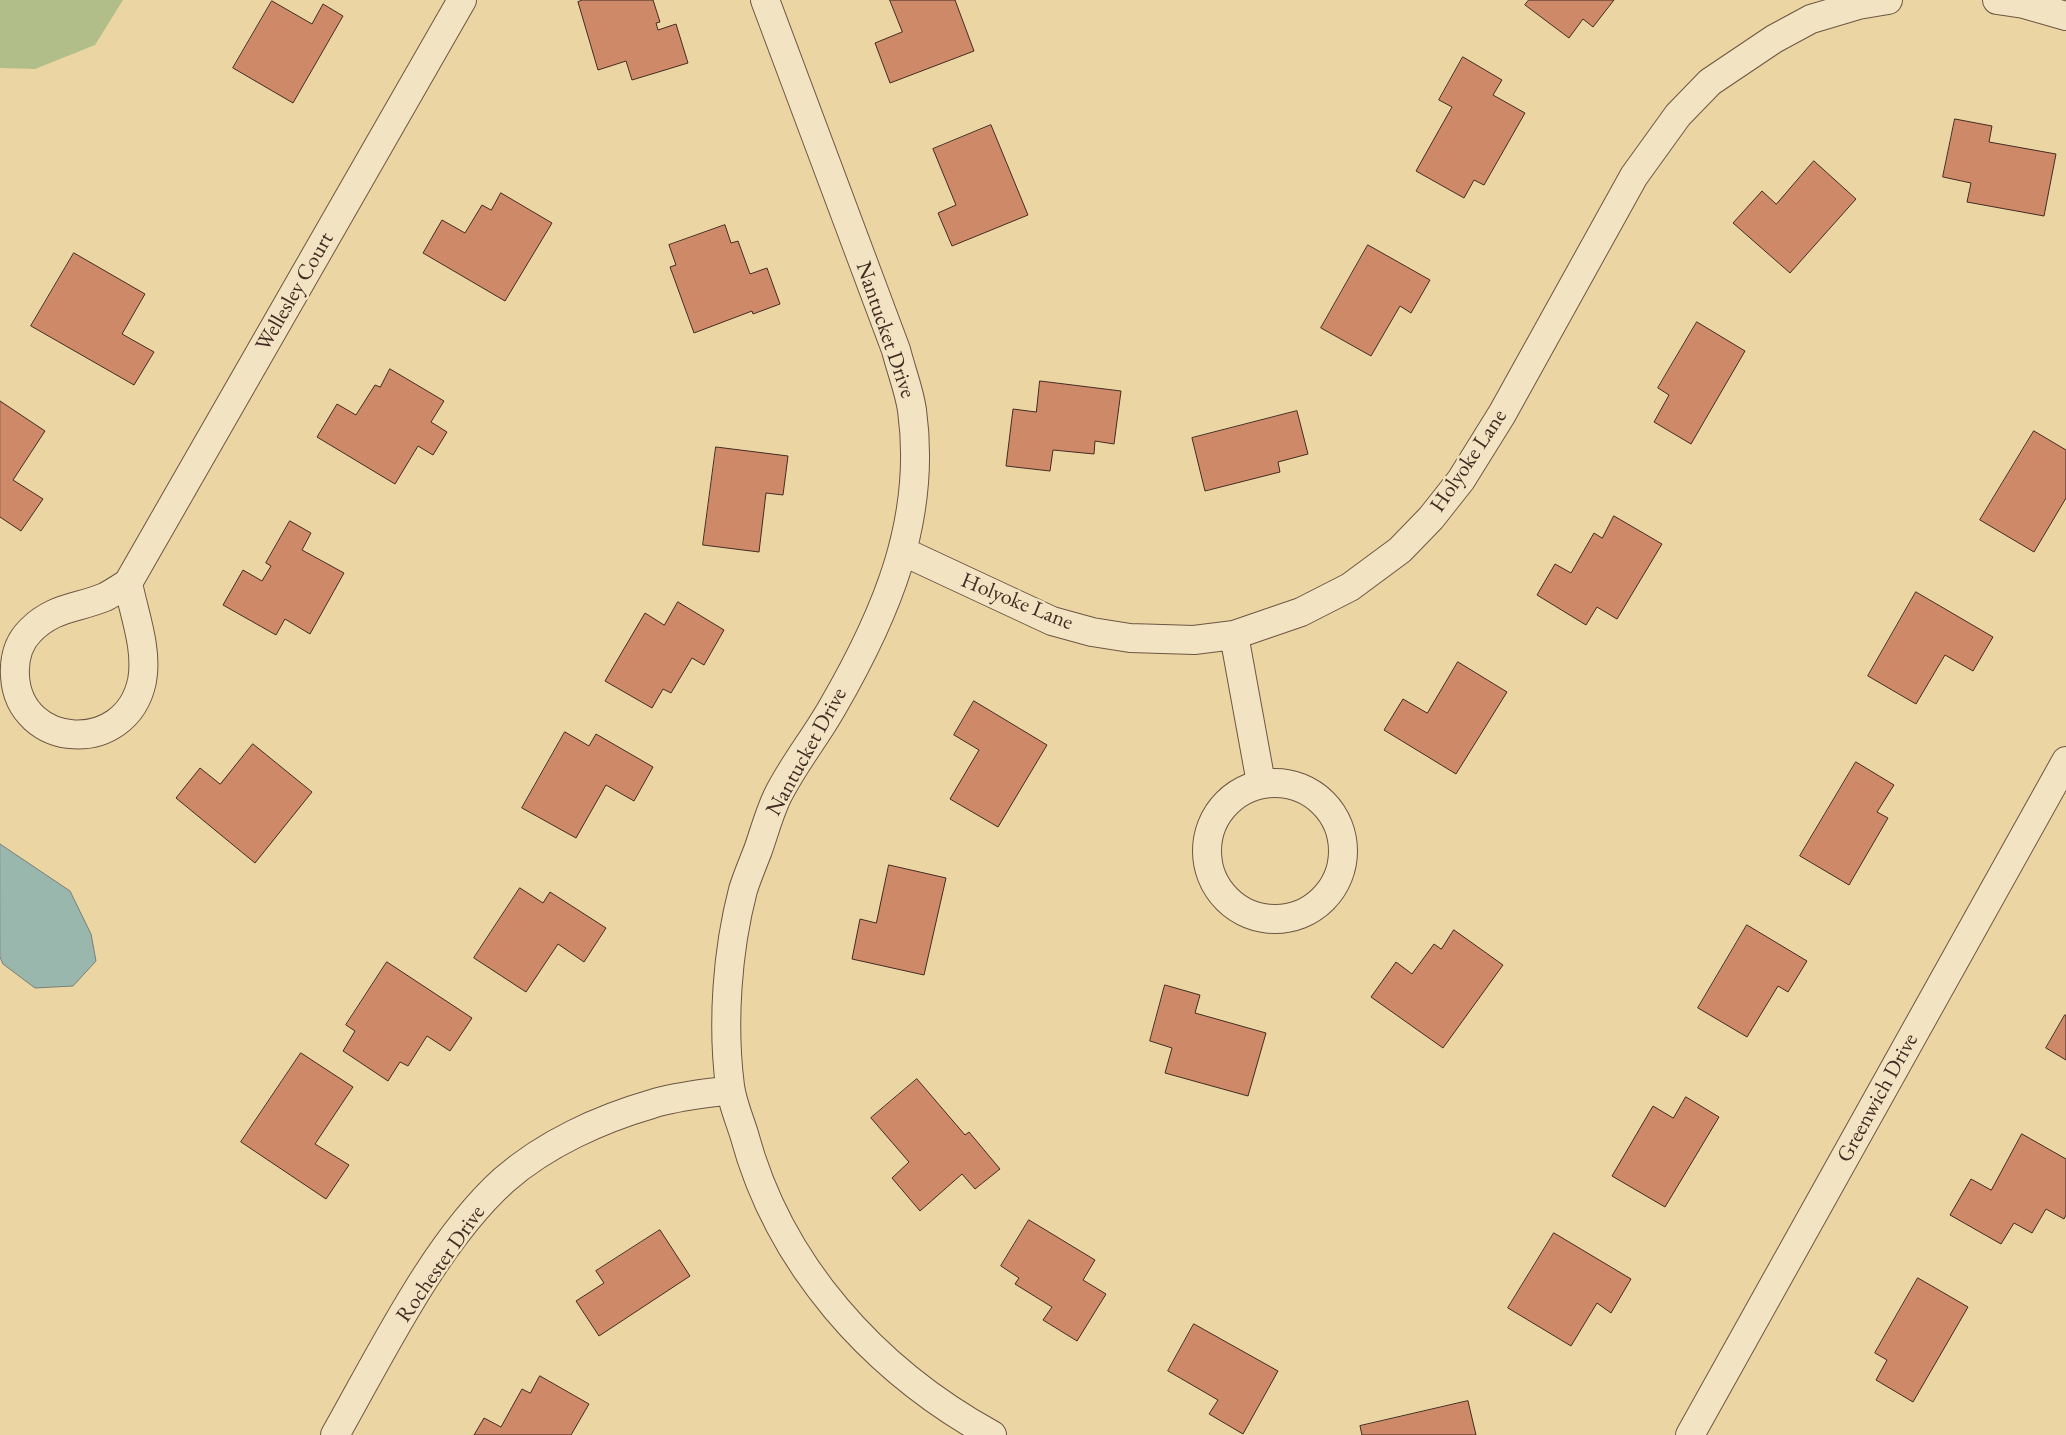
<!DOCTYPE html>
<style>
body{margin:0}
canvas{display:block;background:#ebd5a3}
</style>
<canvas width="2066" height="1435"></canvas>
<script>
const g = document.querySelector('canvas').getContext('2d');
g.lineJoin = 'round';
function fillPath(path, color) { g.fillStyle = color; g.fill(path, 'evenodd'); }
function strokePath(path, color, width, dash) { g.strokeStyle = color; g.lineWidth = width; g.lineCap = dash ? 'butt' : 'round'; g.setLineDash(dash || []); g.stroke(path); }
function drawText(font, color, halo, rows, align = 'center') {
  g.font = font + ' "EB Garamond",serif'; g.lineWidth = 5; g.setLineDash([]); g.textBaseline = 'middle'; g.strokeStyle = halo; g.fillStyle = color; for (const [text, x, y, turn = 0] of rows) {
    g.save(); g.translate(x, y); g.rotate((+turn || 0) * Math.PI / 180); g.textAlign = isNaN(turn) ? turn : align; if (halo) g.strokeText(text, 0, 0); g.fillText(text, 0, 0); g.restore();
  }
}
fillPath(new Path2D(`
 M0 0H123L95 45 35 69 0 68Z`), '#b2be89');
const water = new Path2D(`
 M0 844 70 891 91 934 96 961 73 986 35 988 3 964 0 957Z`);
fillPath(water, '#9ab7ae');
strokePath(water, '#777f76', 1);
const building = new Path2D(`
 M583 0H653L660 22 656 23 658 30 676 24 688 63 632 80 626 61 598 70 578 2Z
 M890 0H955L974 51 890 83 875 43 902 32Z
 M1529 0H1614L1593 27 1583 19 1569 38 1525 5Z
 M272 1 312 24 323 4 343 16 293 103 233 68Z
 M1463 57 1502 80 1493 95 1525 113 1484 185 1474 180 1464 198 1416 171 1452 107 1439 100Z
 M1955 119 1992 126 1989 142 2056 154 2044 216 1967 202 1971 183 1943 177Z
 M991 125 1028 215 952 246 938 213 956 205 933 149Z
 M1814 161 1856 199 1790 273 1733 223 1762 191 1776 204Z
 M501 193 552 223 505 301 423 253 442 220 465 233 482 205 491 210Z
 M725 225 731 243 738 241 750 274 767 268 780 304 753 314 752 311 694 333 670 267 676 265 669 245Z
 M1368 245 1430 280 1411 313 1400 306 1371 356 1321 328Z
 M74 253 145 294 122 334 154 352 134 385 31 326Z
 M1697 322 1745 351 1691 444 1654 422 1669 395 1658 388Z
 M390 369 444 401 431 422 447 432 433 455 418 446 395 484 317 437 337 404 356 415 375 385 380 387Z
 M1040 381 1121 391 1114 444 1095 441 1094 454 1053 450 1050 471 1006 466 1013 409 1036 412Z
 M0 401 45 431 13 480 43 499 21 531 0 517Z
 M1297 411 1308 454 1278 462 1280 472 1205 491 1192 438Z
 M2034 431 2066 450V498L2034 552 1980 520Z
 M716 447 788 456 783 495 766 493 759 552 703 545Z
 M1614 516 1662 544 1617 619 1597 607 1586 625 1537 595 1555 564 1571 573 1594 533 1602 538Z
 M290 521 311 533 302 550 344 573 310 634 285 619 276 635 223 605 243 570 262 581 271 566 266 563Z
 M1916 592 1993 637 1973 671 1945 655 1916 704 1868 676Z
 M678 602 724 630 704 665 692 658 671 693 663 689 652 708 605 681 645 613 664 625Z
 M1458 662 1507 692 1456 774 1384 730 1403 699 1427 713Z
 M974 701 1047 745 998 827 950 799 979 750 954 735Z
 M565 732 589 746 596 734 653 767 634 801 606 785 576 838 522 808Z
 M253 744 312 792 255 863 176 798 200 768 220 784Z
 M1856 762 1894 785 1877 812 1888 818 1849 885 1800 856Z
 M889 865 946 878 924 975 852 959 860 919 876 923Z
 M520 888 543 903 550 892 606 928 584 962 558 944 526 992 474 958Z
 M1747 925 1807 961 1788 992 1778 986 1747 1037 1698 1008Z
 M1454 930 1503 965 1443 1048 1371 997 1396 962 1412 974 1434 944 1441 949Z
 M387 962 472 1018 450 1051 427 1036 408 1066 400 1062 388 1081 343 1051 355 1031 346 1025Z
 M1165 985 1200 995 1195 1013 1266 1033 1248 1096 1165 1073 1172 1048 1150 1041Z
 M2065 1015H2066V1060L2046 1048Z
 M301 1053 353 1087 315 1144 349 1165 326 1199 241 1142Z
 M917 1079 965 1135 969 1132 1000 1169 975 1189 962 1174 920 1211 892 1178 909 1162 871 1118Z
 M1686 1097 1719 1117 1665 1207 1612 1176 1653 1106 1673 1118Z
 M2022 1134 2066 1159V1215L2064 1219 2046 1209 2032 1233 2014 1223 2001 1244 1950 1215 1971 1179 1991 1190Z
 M1029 1220 1095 1260 1083 1280 1106 1294 1077 1341 1043 1320 1052 1307 1015 1284 1019 1278 1001 1266Z
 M660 1230 690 1276 599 1336 576 1301 604 1283 596 1271Z
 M1554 1233 1631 1279 1611 1313 1597 1303 1571 1346 1508 1308Z
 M1918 1278 1968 1307 1913 1402 1876 1380 1887 1360 1875 1353Z
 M1194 1324 1278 1371 1243 1434 1209 1414 1218 1400 1168 1371Z
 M540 1376 589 1404 571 1435H474L484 1418 501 1427 522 1389 530 1393Z
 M1468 1401 1476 1435H1362L1360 1426Z`);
fillPath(building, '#ce8969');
strokePath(building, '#432b23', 1);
const minor = new Path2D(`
 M765 0 896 350C901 370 909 390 912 410 927 520 886 615 832 708 815 738 792 766 777 797 769 814 764 833 758 850 753 863 747 877 743 890 727 951 722 1024 730 1086 732 1102 739 1118 744 1134 779 1265 874 1370 992 1435
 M1997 0 2024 4 2066 16
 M904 552 1052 621 1092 632 1130 638 1194 640 1234 635 1301 612 1350 587 1400 550 1431 518 1461 480 1502 414 1634 176 1678 115 1710 82 1774 39 1811 19 1858 5 1888 0
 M128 583C134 614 148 649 142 681 126 757 19 749 15 676 14 659 18 643 30 631 53 607 76 609 105 597 113 593 120 588 128 583L462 0
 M1234 635 1261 783
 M1207 851a68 68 0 1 1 136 0a68 68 0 1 1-136 0Z
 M335 1435C381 1354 435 1242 504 1180 545 1144 600 1119 652 1104 677 1096 705 1094 730 1090
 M1690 1435 2066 761`);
strokePath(minor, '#6d5643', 30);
strokePath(minor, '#f2e4c3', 28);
drawText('22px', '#432b23', '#f2e4c3', [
 ["Wellesley Court",295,292,-60],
 ["Nantucket Drive",885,330,71],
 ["Holyoke Lane",1469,461,-56],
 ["Holyoke Lane",1017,602,22],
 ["Nantucket Drive",807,752,-61],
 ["Greenwich Drive",1878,1098,-61],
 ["Rochester Drive",441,1264,-55]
]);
</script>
